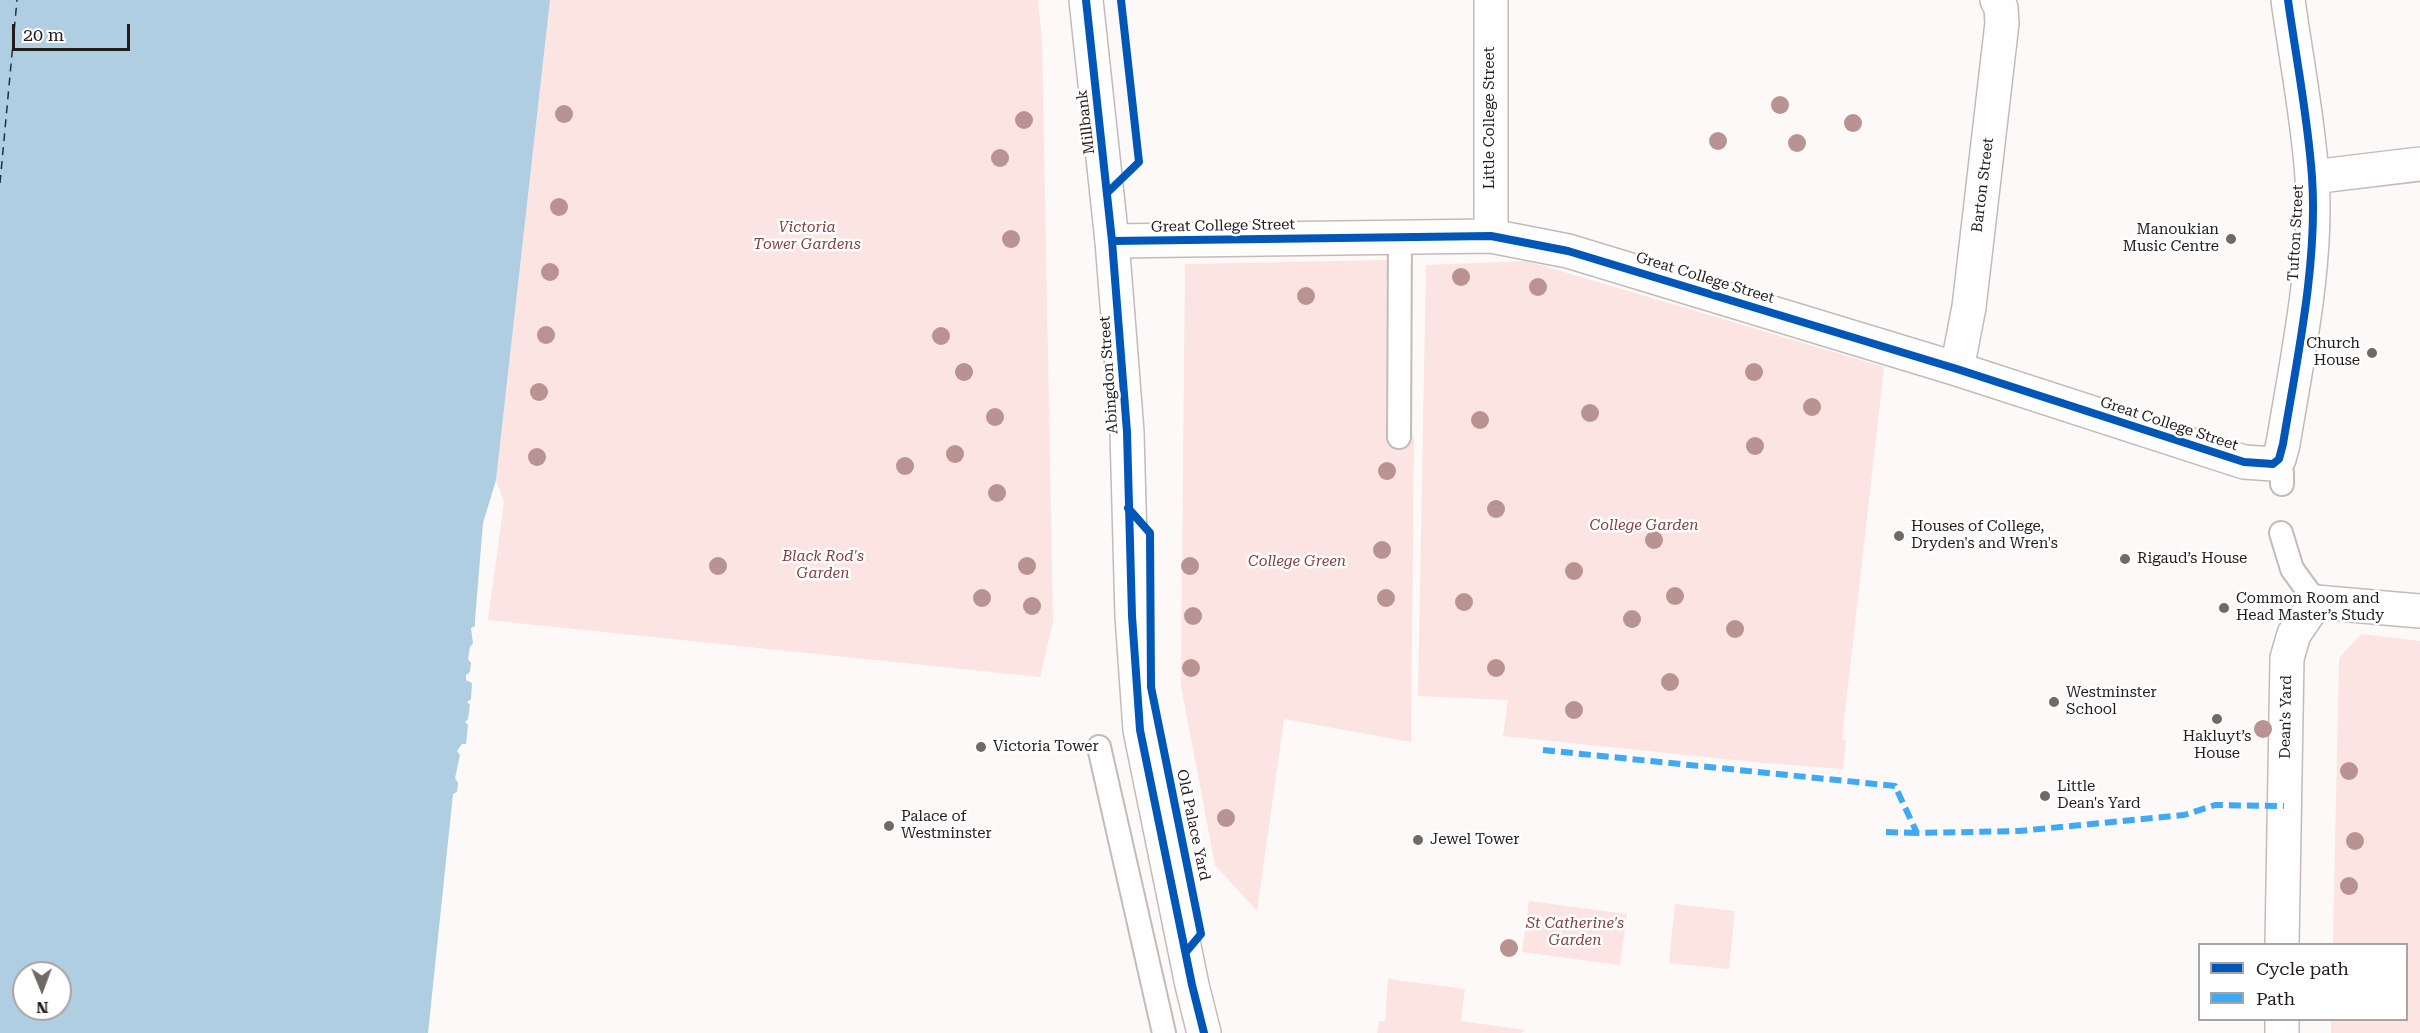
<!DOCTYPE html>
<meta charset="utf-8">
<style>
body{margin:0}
#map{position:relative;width:2420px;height:1033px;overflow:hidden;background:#fcf9f8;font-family:"Roboto Serif",serif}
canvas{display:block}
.legend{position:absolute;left:2198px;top:943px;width:210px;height:78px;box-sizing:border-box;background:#fff;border:2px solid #a7a4a3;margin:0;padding:8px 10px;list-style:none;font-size:18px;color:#241b1a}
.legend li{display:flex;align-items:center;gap:12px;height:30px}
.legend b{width:30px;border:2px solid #a7a4a3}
.north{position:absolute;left:12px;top:961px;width:60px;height:60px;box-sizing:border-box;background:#fff;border:2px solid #a7a4a3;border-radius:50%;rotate:179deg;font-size:16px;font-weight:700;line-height:24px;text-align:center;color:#241b1a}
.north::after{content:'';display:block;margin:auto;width:21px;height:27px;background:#706968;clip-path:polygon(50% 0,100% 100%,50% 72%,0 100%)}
.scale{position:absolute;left:12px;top:24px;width:118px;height:27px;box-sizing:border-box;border:3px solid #241b1a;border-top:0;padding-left:8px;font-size:18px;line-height:21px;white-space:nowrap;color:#241b1a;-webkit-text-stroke:4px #fff;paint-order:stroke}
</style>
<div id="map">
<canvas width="2420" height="1033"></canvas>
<ul class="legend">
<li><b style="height:8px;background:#0057b8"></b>Cycle path</li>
<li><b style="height:8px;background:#3fa9f5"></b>Path</li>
</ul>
<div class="north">N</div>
<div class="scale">20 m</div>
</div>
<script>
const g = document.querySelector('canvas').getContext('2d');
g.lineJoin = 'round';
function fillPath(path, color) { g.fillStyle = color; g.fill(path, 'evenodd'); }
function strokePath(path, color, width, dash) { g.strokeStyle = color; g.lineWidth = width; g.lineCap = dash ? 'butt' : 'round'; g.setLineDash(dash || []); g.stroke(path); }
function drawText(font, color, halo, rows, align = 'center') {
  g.font = font + ' "Roboto Serif",serif'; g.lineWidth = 5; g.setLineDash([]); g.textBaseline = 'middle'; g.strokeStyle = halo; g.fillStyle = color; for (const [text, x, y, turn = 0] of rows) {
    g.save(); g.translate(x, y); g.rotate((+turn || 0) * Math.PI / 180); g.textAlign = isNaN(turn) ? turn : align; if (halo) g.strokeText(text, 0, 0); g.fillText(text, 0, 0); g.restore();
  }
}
fillPath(new Path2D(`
 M550 0H1038L1042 41 1053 622 1040 677 488 620 504 502 496 480Z
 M1387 260 1386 438 1414 436 1411 742 1284 719 1257 911 1215 865 1181 686 1185 264Z
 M1527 261 1884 367 1842 739 1846 740 1843 769 1764 763 1503 736 1508 700 1418 696 1426 265Z
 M2361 634 2420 641V1033H2331V1020H2406V944H2333L2339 658Z
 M1529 901 1627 914 1620 965 1522 952Z
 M1675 904 1735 911 1729 969 1669 963Z
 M1388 979 1465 989 1461 1021 1525 1030 1521 1033H1377L1379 1021H1385Z`), '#fbe4e2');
fillPath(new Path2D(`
 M0 0H550L496 480 483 523 475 620V626L471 628 473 643 470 647 468 659 471 663 470 672 466 675V680L472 683 471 699 467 702 470 705 468 719 465 722 468 725 466 744H462L457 751 460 755 455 778 458 783 457 792 453 794 428 1033H0ZM24 973H60V1009H24Z`), '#b0cee2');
strokePath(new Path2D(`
 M0 183 17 0`), '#13364c', 1.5, [8, 6]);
const service = new Path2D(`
 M1399 437 1400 237
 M2273 464 2282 473V484
 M2281 533 2292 569 2316 602
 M1099 747 1164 1033`);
const minor = new Path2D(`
 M2312 177 2420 164
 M1491 236V0
 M1112 241 1491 236 1568 251 1957 369 2244 462 2273 464 2279 459 2283 444C2297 359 2318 262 2312 177 2308 118 2296 58 2288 0
 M1957 369 1969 307 2002 23 2001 8 1997 0
 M2282 944 2287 658 2294 634 2316 602 2420 611
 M2282 1033V1020`);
const primary = new Path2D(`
 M1086 0 1112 241 1127 432 1132 616 1140 730 1192 985 1204 1033`);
strokePath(service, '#c2bbba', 26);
strokePath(minor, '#c2bbba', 36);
strokePath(primary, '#c2bbba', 36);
strokePath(service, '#fffefe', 22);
strokePath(minor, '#fffefe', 33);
strokePath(primary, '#fffefe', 33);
strokePath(new Path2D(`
 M1543 750 1895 786 1917 833 2019 831 2184 815 2215 805 2284 806
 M1886 832 1917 833`), '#3fa9f5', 6, [12, 6]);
strokePath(new Path2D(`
 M1086 0 1112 241 1127 432 1132 616 1140 730 1192 985 1204 1033
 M1107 193 1139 162 1121 0
 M1112 241 1491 236 1568 251 1957 369 2244 462 2273 464 2279 459 2283 444C2297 359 2318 262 2312 177 2308 118 2296 58 2288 0
 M1128 508 1150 533 1151 687 1201 934 1186 952`), '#0057b8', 8);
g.fillStyle = '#b99392';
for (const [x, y] of [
 [1780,105],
 [564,114],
 [1024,120],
 [1853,123],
 [1718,141],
 [1797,143],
 [1000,158],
 [559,207],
 [1011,239],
 [550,272],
 [1461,277],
 [1538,287],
 [1306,296],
 [546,335],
 [941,336],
 [964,372],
 [1754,372],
 [539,392],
 [1812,407],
 [1590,413],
 [995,417],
 [1480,420],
 [1755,446],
 [955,454],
 [537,457],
 [905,466],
 [1387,471],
 [997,493],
 [1496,509],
 [1654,540],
 [1382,550],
 [718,566],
 [1027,566],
 [1190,566],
 [1574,571],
 [1675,596],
 [982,598],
 [1386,598],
 [1464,602],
 [1032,606],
 [1193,616],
 [1632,619],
 [1735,629],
 [1191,668],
 [1496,668],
 [1670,682],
 [1574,710],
 [2263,729],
 [2349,771],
 [1226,818],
 [2355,841],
 [2349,886],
 [1509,948]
]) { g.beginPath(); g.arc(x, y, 9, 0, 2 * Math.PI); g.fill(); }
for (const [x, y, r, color] of [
 [2231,239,6,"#706968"],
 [2372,353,6,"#706968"],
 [1899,536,6,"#706968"],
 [2125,559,6,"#706968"],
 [2224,608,6,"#706968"],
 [2054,702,6,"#706968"],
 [2217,719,6,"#706968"],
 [981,747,6,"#706968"],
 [2045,796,6,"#706968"],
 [889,826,6,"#706968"],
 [1418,840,6,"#706968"]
]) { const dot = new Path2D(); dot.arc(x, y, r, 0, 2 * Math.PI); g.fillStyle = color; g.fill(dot); strokePath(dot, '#fff', 2); }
drawText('15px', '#241b1a', '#fff', [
 ["Little College Street",1490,118,-90],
 ["Millbank",1086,122,-97],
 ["Barton Street",1983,185,-83],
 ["Great College Street",1223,226,-1],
 ["Tufton Street",2296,233,-87],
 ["Great College Street",1705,278,17],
 ["Abingdon Street",1109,375,-94],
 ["Great College Street",2169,424,18],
 ["Dean's Yard",2286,717,-89],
 ["Old Palace Yard",1193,825,78]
]);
drawText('italic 15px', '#833f3e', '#fff', [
 ["Victoria",807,228],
 ["Tower Gardens",807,245],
 ["College Garden",1644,526],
 ["Black Rod's",823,557],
 ["Garden",823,574],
 ["College Green",1297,562],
 ["St Catherine's",1575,924],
 ["Garden",1575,941]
]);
drawText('15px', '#241b1a', '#fff', [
 ["Manoukian",2219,230,"right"],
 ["Music Centre",2219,247,"right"],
 ["Church",2360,344,"right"],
 ["House",2360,361,"right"],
 ["Houses of College,",1911,527],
 ["Dryden's and Wren's",1911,544],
 ["Rigaud’s House",2137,559],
 ["Common Room and",2236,599],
 ["Head Master’s Study",2236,616],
 ["Westminster",2066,693],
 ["School",2066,710],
 ["Hakluyt’s",2217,737,"center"],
 ["House",2217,754,"center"],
 ["Victoria Tower",993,747],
 ["Little",2057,787],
 ["Dean's Yard",2057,804],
 ["Palace of",901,817],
 ["Westminster",901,834],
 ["Jewel Tower",1430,840]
], 'left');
</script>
